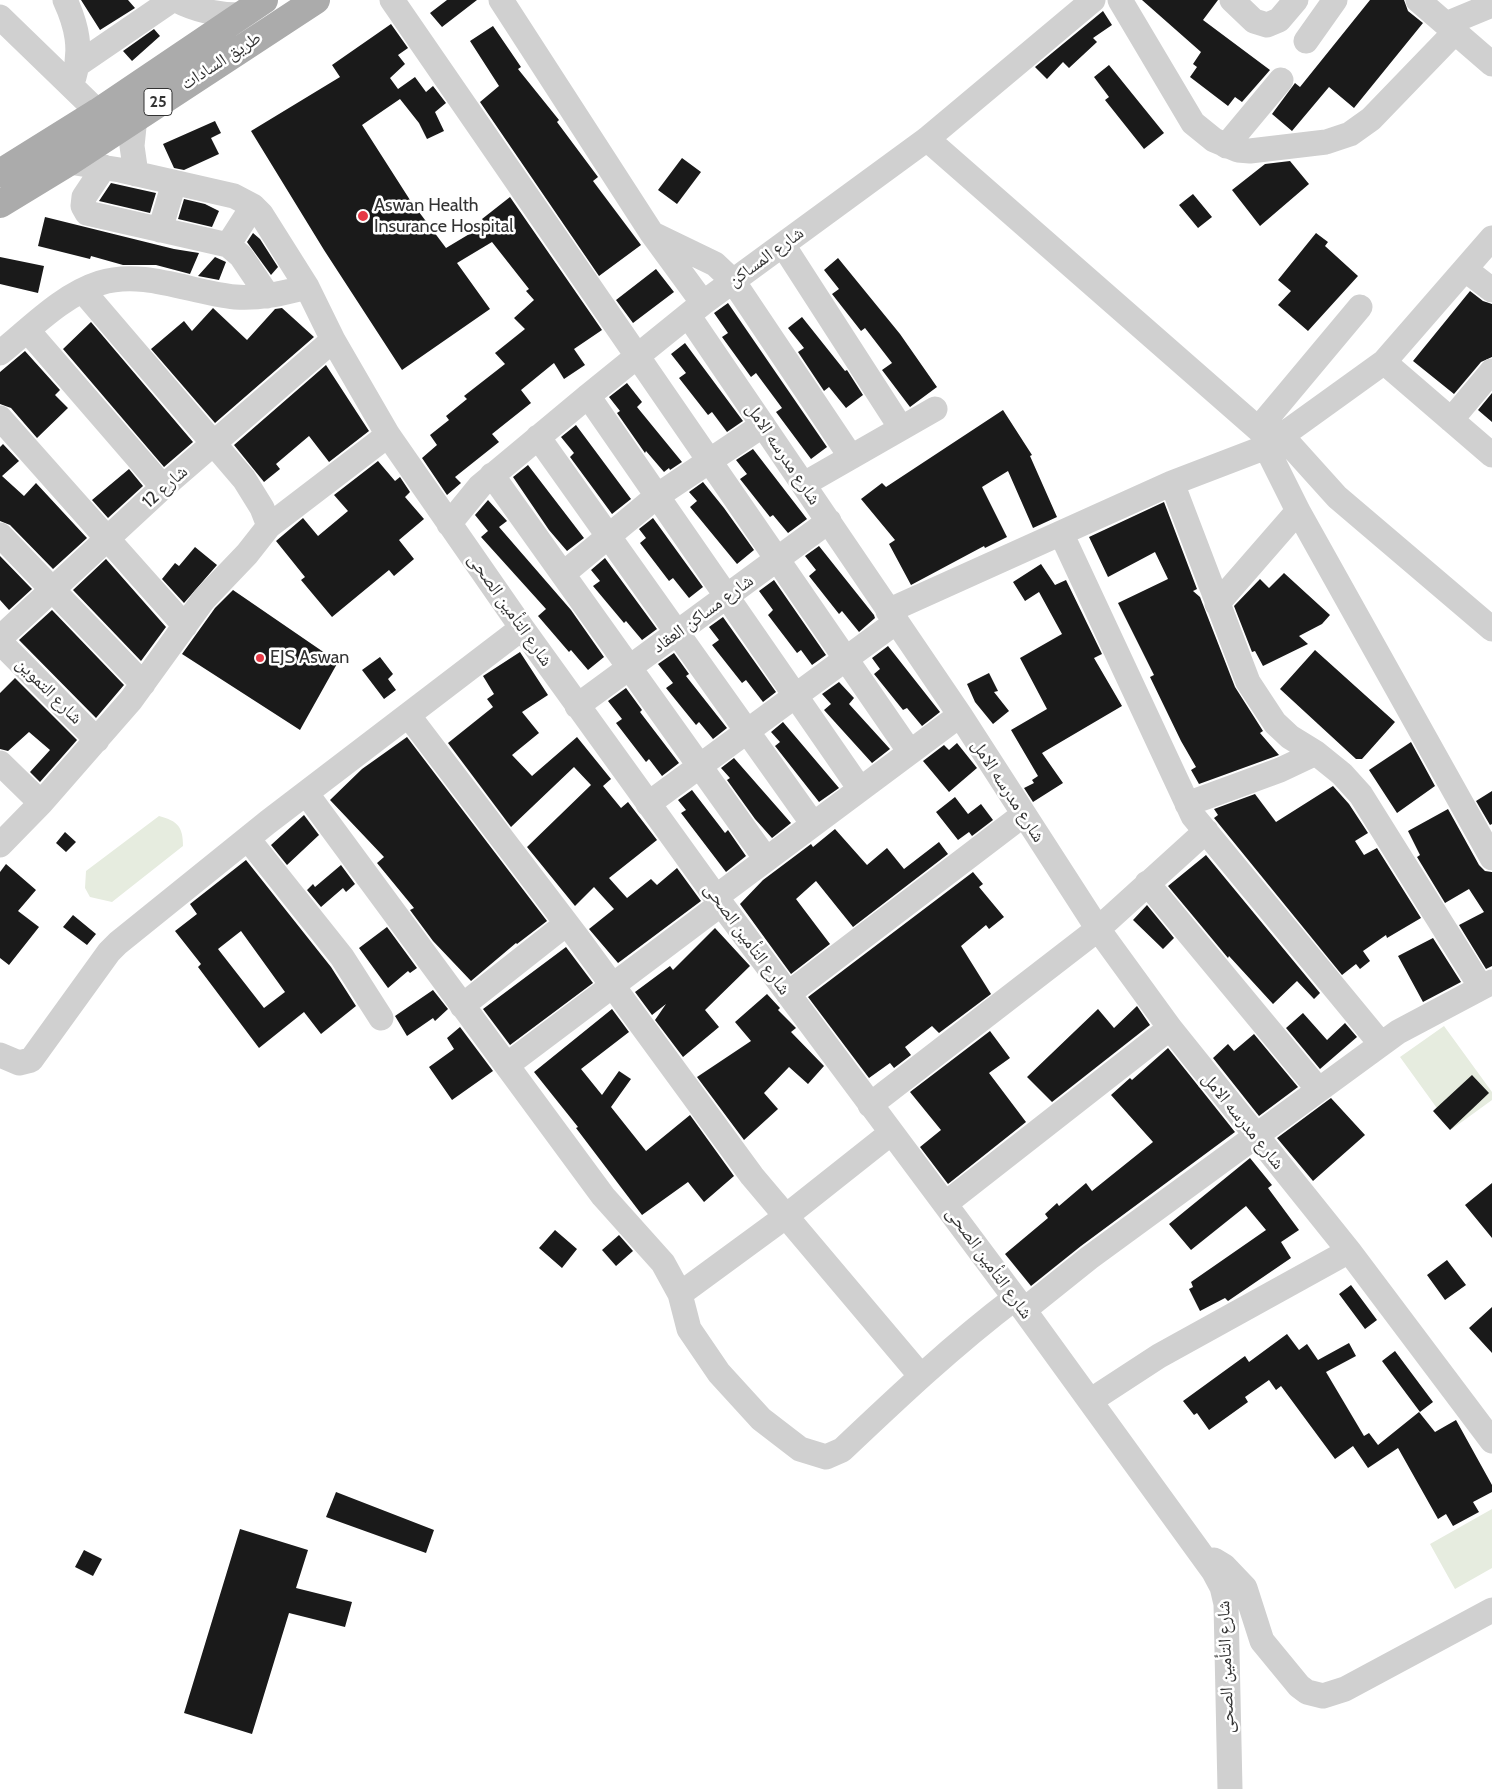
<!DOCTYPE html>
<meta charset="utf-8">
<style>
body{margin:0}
canvas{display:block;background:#fff}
</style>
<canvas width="1492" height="1789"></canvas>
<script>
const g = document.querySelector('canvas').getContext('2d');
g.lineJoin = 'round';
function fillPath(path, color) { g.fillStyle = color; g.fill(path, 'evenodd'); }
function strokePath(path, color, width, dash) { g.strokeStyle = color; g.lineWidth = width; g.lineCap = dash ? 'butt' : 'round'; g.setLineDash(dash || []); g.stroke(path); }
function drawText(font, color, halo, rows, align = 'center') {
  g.font = font + ' Cabin,"Noto Naskh Arabic",sans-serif'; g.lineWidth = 5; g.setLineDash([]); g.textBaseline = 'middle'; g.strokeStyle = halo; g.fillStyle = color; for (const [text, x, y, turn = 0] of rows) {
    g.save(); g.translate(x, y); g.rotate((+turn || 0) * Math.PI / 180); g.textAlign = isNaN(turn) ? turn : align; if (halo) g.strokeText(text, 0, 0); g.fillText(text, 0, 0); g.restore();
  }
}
fillPath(new Path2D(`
 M159 816C178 821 183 827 183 846L112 902 90 897 85 888 86 871Z
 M1444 1026 1492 1092V1100L1452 1129 1400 1057Z
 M1492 1509V1568L1455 1589 1430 1544Z`), '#e6ecdf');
fillPath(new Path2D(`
 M81 0H128L135 8 100 30Z
 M447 0H477L442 27 430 13Z
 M1142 0H1218L1203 20 1270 70 1242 102 1235 97 1228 106 1190 77 1197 67 1193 64 1201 52Z
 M1370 0H1404L1408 11 1423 23 1354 108 1329 87 1292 131 1272 114 1295 83 1300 87Z
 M1103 11 1112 25 1093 38 1097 42 1069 68 1063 62 1047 79 1035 67Z
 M391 24 408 48 398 55 405 64 390 78 398 89 415 77 426 92 433 86 446 103 435 112 444 131 427 139 419 123 400 99 362 125 410 200 446 248 486 224 482 219 510 197 602 330 574 349 585 365 564 379 554 363 521 390 531 403 492 434 499 442 455 477 461 483 447 495 422 458 437 445 430 435 449 420 446 416 467 399 464 396 505 364 495 353 525 329 514 318 534 300 526 291 529 289 492 242 457 263 490 309 402 370 324 250 251 131 340 77 332 65Z
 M493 26 521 67 518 69 559 120 557 122 598 177 593 181 641 245 599 276 480 102 499 86 470 41Z
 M154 29 160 36 132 61 123 51Z
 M1109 65 1164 133 1144 149 1105 100 1109 97 1094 77Z
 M215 121 221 133 211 138 219 154 184 170 174 168 163 144Z
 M682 158 701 172 677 204 658 190Z
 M1290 161 1309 184 1260 226 1232 190 1265 164Z
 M111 183 156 193 150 213 99 201Z
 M1193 194 1212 217 1198 228 1179 205Z
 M184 199 205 204 219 211 212 227 178 219Z
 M45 217 174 249 199 253 190 274 156 265H123L91 256 90 259 38 246Z
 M253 233 260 239 278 267 271 275 247 242Z
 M1316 233 1328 242 1325 246 1358 276 1308 331 1278 305 1291 291 1278 280Z
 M0 257 44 266 38 293 0 284Z
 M215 257 226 262 219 280 198 276Z
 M838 258 900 334 937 387 910 407 882 370 892 363 865 328 861 331 832 294 839 289 824 270Z
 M656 269 674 292 633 323 616 300Z
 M1470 291 1483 301 1492 304V357L1481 362 1454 394 1413 361Z
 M728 303 827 447 811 459 776 412 782 408 756 373 751 377 722 337 728 333 714 313Z
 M213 308 247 340 275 309 282 308 314 337 215 423 151 349 184 321 192 331Z
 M802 317 845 371 847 370 863 395 846 408 829 387 824 391 798 352 804 348 788 328Z
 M91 322 193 442 164 467 63 349Z
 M685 343 743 421 727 432 712 412 708 415 679 378 686 373 671 354Z
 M25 351 60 390 55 395 68 408 37 438 11 408 0 404V372Z
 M326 365 369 431 329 462 309 436 276 464 280 469 264 482 234 445Z
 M627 383 642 402 637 407 682 462 670 470 669 468 664 472 646 451 645 453 617 413 620 411 609 397Z
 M1492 393V422L1478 410Z
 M1003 410 1032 455 1030 456 1057 517 1033 528 1008 471 982 487 1007 537 985 548 984 546 911 585 889 544 895 540 861 499 882 483 886 487Z
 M576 425 631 499 612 514 570 457 574 453 561 437Z
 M3 444 19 461 2 476 24 496 36 483 87 538 53 569 10 525 0 521V447Z
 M753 449 807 519 788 533 773 515 770 517 740 479 747 474 736 460Z
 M378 461 395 481 400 477 410 492 405 497 424 519 399 540 414 559 394 576 389 570 332 617 301 580 305 577 276 541 303 518 318 536 348 511 334 495Z
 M528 465 584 538 567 551 549 530 513 477Z
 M129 469 143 486 108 518 92 500Z
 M703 482 724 508 754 550 737 564 690 507 697 501 689 492Z
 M488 500 507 521 499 527 571 610 604 657 588 670 571 650 569 652 538 616 546 609 481 537 488 531 475 515Z
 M1164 502 1197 589 1193 591 1200 597 1235 687 1263 731 1260 733 1279 755 1199 784 1191 770 1196 767 1181 741 1150 677 1154 675 1118 603 1168 579 1155 552 1108 577 1089 537Z
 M653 518 703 587 689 598 673 578 669 581 640 543 646 538 639 529Z
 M819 546 874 615 875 618 859 632 842 611 839 614 809 576 816 570 805 556Z
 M195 547 217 565 184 603 162 579 175 563 179 566Z
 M0 556 32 589 9 610 0 600Z
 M605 558 657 629 642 640 626 621 624 623 593 586 600 581 591 570Z
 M106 559 166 627 141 661 73 590Z
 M1041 564 1055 585 1066 580 1102 654 1094 658 1122 706 1042 753 1063 783 1033 802 1024 788 1034 783 1032 780 1038 776 1011 730 1047 709 1020 658 1062 634 1039 592 1025 601 1013 582Z
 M1284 573 1330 615 1322 624 1299 636 1308 644 1263 666 1255 651 1252 652 1234 606 1260 579 1269 588Z
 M774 580 826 655 812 665 801 650 797 653 768 615 773 610 759 591Z
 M233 590 338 662 300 730 182 654 215 608Z
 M52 610 124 685 96 718 19 640Z
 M723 617 776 692 763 702 746 680 742 683 712 645 719 640 709 627Z
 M888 646 940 712 922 726 907 708 903 710 874 674 880 669 872 658Z
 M1315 650 1395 722 1362 759H1356L1280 689Z
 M520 652 548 695 522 712 539 733 512 755 532 776 577 737 611 779 603 786 621 808 628 802 657 840 609 878 627 898 651 879 657 885 677 868 701 901 618 963 589 929 614 909 594 887 575 906 527 847 591 785 574 767 511 827 448 743 493 707 487 699 494 694 483 676Z
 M674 653 689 674 686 676 727 728 713 739 699 722 696 725 666 688 673 683 658 664Z
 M380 657 393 674 388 679 396 690 384 699 362 670Z
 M989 673 998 691 994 692 1009 711 993 724 975 702 967 684Z
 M15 678 77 740 40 782 30 772 50 750 29 732 8 751 0 749V693Z
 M839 682 854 698 849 704 890 749 872 763 824 710 831 704 822 694Z
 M626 688 642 710 640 712 679 763 662 776 649 759 646 762 616 723 622 719 608 701Z
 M783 722 839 788 819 802 775 746 780 742 771 732Z
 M407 737 547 921 517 944 516 943 471 981 433 941 410 910 414 908 377 863 384 857 330 800 362 769Z
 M1411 742 1435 786 1397 813 1369 770Z
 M957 743 977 768 949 792 923 761 944 745 949 750Z
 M734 758 791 823 772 838 755 819 727 780 730 778 721 768Z
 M1333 786 1349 804 1368 833 1355 841 1364 855 1377 848 1421 918 1387 938 1386 935 1363 951 1370 961 1360 969 1356 964 1342 975 1214 818 1218 815 1214 809 1255 794 1276 822Z
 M692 790 725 833 728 830 746 856 726 872 681 813 686 810 678 800Z
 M1492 791V824L1490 825 1476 801Z
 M955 797 968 814 981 804 993 820 972 836 969 832 958 840 936 812Z
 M1448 809 1479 865 1485 871 1492 872V966L1486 969 1459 925 1484 912 1469 889 1445 903 1417 857 1420 855 1408 831Z
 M304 815 319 835 287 865 271 845Z
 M835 829 867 865 887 848 904 869 939 842 948 854 853 927 816 881 796 899 830 944 791 974 740 904 763 880 811 844 813 847Z
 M65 832 76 842 66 852 56 843Z
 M1206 855 1320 993 1314 999 1297 981 1273 1004 1229 956 1228 958 1168 886Z
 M246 860 331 967 356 1006 321 1034 304 1012 259 1048 198 967 201 964 175 931 197 914 190 904ZM241 931 285 992 264 1008 218 949Z
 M6 864 36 890 18 911 39 927 9 965 0 958V872Z
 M341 865 355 884 346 892 343 888 321 907 307 890 313 884 315 887Z
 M973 872 983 884 979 887 1004 917 989 929 986 925 961 946 991 994 939 1033 932 1026 905 1047 911 1055 894 1068 890 1063 869 1078 808 997Z
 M1147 905 1174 938 1163 949 1133 920Z
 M73 915 96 934 87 945 63 927Z
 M387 927 417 968 410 973 408 971 388 988 359 948Z
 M715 928 750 966 705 1010 719 1027 683 1057 655 1020 666 1004 652 1015 635 992 670 966 673 970Z
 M1433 938 1461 982 1423 1002 1398 956Z
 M566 947 593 983 510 1045 483 1009Z
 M433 990 448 1009 435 1021 433 1018 407 1036 395 1016Z
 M767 994 780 1008 778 1010 796 1028 791 1032 824 1066 808 1084 789 1067 764 1093 778 1109 744 1140 697 1077 751 1041 735 1022Z
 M1137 1006 1150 1025 1052 1102 1027 1077 1098 1009 1114 1028Z
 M612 1009 629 1032 581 1069 602 1095 619 1071 631 1079 611 1107 646 1151 690 1115 734 1176 704 1202 688 1182 642 1215 576 1128 578 1127 534 1072Z
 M1303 1013 1327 1040 1345 1023 1357 1037 1320 1069 1286 1028Z
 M460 1027 493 1071 452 1100 429 1067 454 1049 447 1038Z
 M990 1031 1010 1058 989 1073 1026 1122 948 1184 920 1147 941 1130 910 1092Z
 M1254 1034 1298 1087 1259 1116 1213 1058 1228 1044 1234 1051Z
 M1168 1048 1235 1132 1081 1246 1031 1286 1005 1254 1048 1218 1045 1214 1057 1203 1059 1206 1086 1183 1092 1191 1153 1142 1111 1095 1130 1078 1132 1080Z
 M1472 1075 1489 1093 1450 1130 1433 1111Z
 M1331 1098 1365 1135 1313 1181 1277 1138Z
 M1250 1158 1272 1185 1268 1188 1299 1230 1281 1242 1291 1258 1228 1301 1225 1298 1200 1311 1189 1289 1193 1287 1191 1282 1266 1230 1246 1206 1191 1250 1169 1224Z
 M1492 1183V1238L1465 1205Z
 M555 1230 577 1249 562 1268 539 1248Z
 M619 1235 633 1251 616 1266 602 1250Z
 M1447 1260 1466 1285 1445 1300 1427 1275Z
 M1351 1285 1377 1320 1365 1329 1339 1294Z
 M1492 1307V1353L1469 1328Z
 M1287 1334 1299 1350 1307 1344 1318 1360 1349 1343 1356 1356 1326 1372 1364 1436 1369 1433 1378 1445 1419 1412 1435 1432 1456 1420 1492 1485V1492L1473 1502 1479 1512 1453 1526 1446 1514 1438 1519 1398 1448 1368 1468 1353 1446 1335 1459 1281 1386 1276 1390 1269 1380 1245 1397 1248 1402 1209 1430 1197 1413 1194 1415 1183 1401 1245 1356 1249 1362Z
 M1395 1351 1433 1402 1420 1412 1382 1361Z
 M336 1492 434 1530 426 1553 326 1517Z
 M240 1529 308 1550 296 1588 352 1602 345 1627 289 1613 252 1734 184 1713Z
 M84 1550 102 1559 93 1576 75 1567Z`), '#1a1a1a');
strokePath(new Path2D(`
 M65 0C77 26 82 49 74 77
 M176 0C197 11 217 15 241 15
 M392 0 910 752
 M501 0 651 232 703 303
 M1120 0 1193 123 1214 140 1238 150 1250 151 1326 142 1350 134 1371 119 1455 32
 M1232 0 1254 21 1267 25 1279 20 1296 0
 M1418 0 1492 64
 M0 17 98 112
 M1446 24 1492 5
 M1306 41 1335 0
 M77 65 172 0
 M135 117 132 146 136 174
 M927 139 1273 442
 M1226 146 1281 80
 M69 162 120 170 234 196 253 206 261 214 307 287 333 340 388 435 522 628 716 897 1024 1310 1214 1572 1222 1587 1226 1604 1230 1789
 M104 167 84 197 83 206 87 213 228 245 241 256 268 296
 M160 230 174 183
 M655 235 715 264 733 281 851 457
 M228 245 253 206
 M783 245 901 428
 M1466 270 1492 290
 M688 315 960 715 1098 929 1170 1028 1349 1251 1492 1441
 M28 331 163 487
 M0 353C30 329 62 295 100 283 143 269 192 293 235 297 260 299 283 293 307 287
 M1384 362 1492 455
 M588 396 860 789
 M0 418 185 626
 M1451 420 1492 371
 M1258 429 1360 307
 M1282 436 1337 497 1492 629
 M538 437 813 824
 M1266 447 1298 511 1492 858
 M492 475 766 859
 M1172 483 1248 682 1275 723 1290 737 1316 753 1342 774 1361 795 1481 987
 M804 484 935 409
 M449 524 480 486 588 396 703 303 927 139 1093 0
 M269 526 388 435
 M1061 533 1193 816 1381 1044
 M0 535 143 684
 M563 574 657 496 763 425
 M1217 604 1298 511
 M888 611 1172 483 1266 447 1384 362 1492 238
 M0 638 163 487 333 340
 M0 642 97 740
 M577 706 829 521
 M408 715 577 937 752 1176 920 1375
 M0 763 41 803
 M306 793 603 1196 663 1263 680 1294 689 1329 719 1373 761 1419 800 1449 826 1457 842 1450C898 1397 953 1345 1015 1298
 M648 804 896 622
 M1187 804 1280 770 1316 753
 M248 839 342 957 381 1018
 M0 845 41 803 131 700 204 599 247 554 269 526 262 508 244 479 83 291
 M1147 883 1318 1089
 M716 897 960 715
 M788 994 1023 815
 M462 1006 566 924
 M0 1055 19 1063 31 1060 109 952 118 943 268 822 522 628
 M507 1065 721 904
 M870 1105 1098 929 1206 831
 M945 1204 1170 1028
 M680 1294 785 1217 891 1133
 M1024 1310 1089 1258 1398 1032 1492 982
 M1090 1401 1159 1356 1349 1251
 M1214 1560 1224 1566 1245 1588 1262 1641 1299 1686 1307 1692 1323 1696 1345 1689 1492 1610`), '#d0d0d0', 25);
strokePath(new Path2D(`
 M0 173 98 112 264 0
 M0 204 69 162 316 0`), '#ababab', 28);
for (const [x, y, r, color] of [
 [363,216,6,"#e63946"],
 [260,658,5,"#e63946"]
]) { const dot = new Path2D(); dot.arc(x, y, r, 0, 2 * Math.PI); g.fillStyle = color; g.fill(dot); strokePath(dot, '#fff', 2); }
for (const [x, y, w] of [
 [158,102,28]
]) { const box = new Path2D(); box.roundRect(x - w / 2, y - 13.5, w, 27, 4); g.fillStyle = '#fff'; g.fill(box); strokePath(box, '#333', 1); }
drawText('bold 16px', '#333', null, [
 ["25",158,102]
]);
drawText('18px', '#333', '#fff', [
 ["طريق السادات",221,61,-33],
 ["شارع المساكن",766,257,-36],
 ["شارع مدرسه الامل",783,454,56],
 ["شارع 12",165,487,-42],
 ["شارع التأمين الصحى",510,610,55],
 ["شارع مساكن العقاد",703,614,-36],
 ["شارع التموين",49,691,45],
 ["شارع مدرسه الامل",1008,791,57],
 ["شارع التأمين الصحى",747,939,54],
 ["شارع مدرسه الامل",1243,1121,51],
 ["شارع التأمين الصحى",989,1263,54],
 ["شارع التأمين الصحى",1226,1667,-92]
]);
drawText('18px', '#333', '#fff', [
 ["Aswan Health",374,206],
 ["Insurance Hospital",374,227],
 ["EJS Aswan",270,658]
], 'left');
</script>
